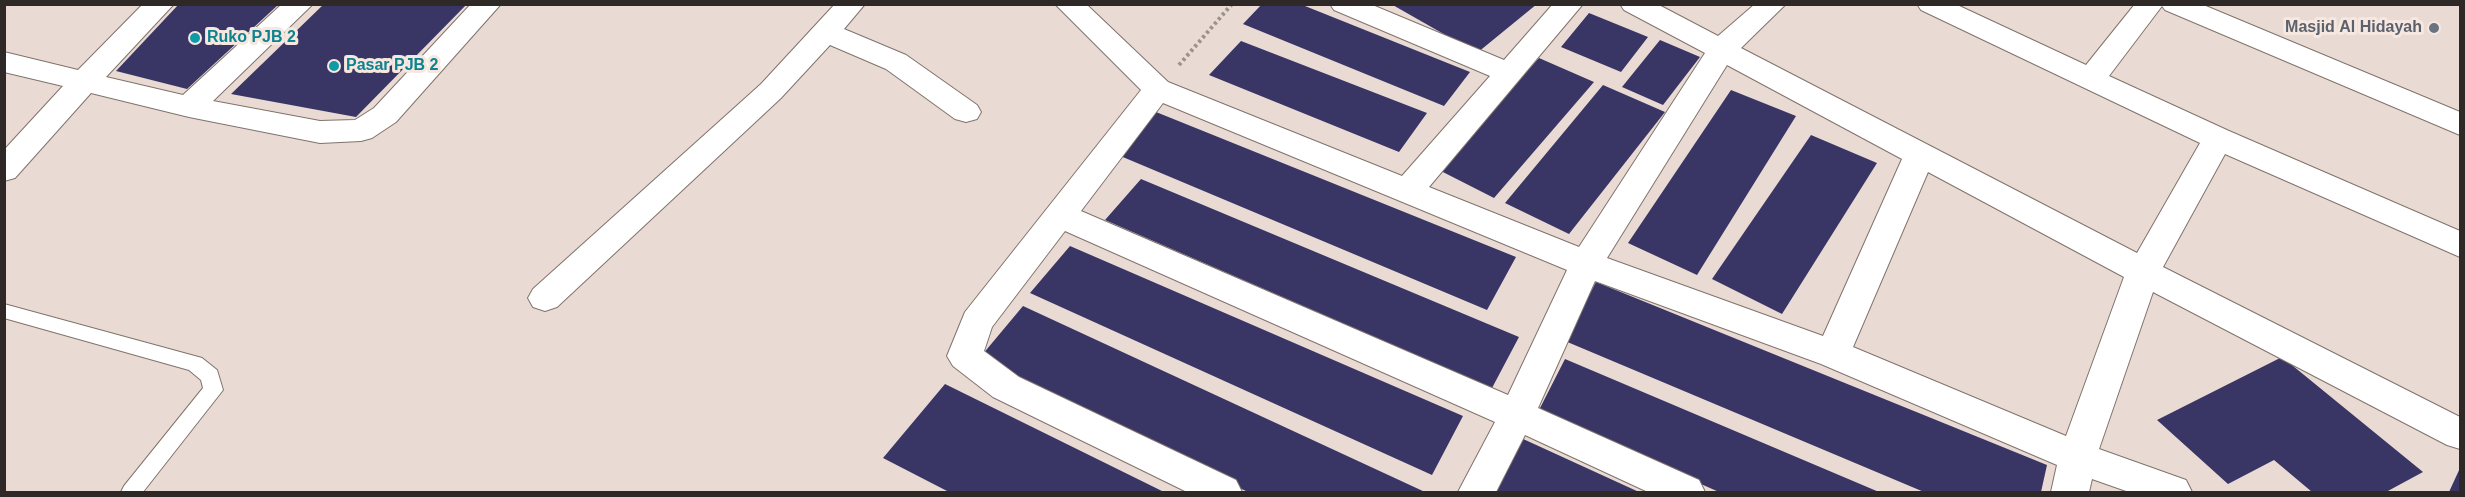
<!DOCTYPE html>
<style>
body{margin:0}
#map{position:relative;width:2465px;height:497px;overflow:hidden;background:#e9dbd3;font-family:Helvetica,sans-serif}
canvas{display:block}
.frame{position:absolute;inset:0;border:6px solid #2e2926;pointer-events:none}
</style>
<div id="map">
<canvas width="2465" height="497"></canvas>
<div class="frame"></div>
</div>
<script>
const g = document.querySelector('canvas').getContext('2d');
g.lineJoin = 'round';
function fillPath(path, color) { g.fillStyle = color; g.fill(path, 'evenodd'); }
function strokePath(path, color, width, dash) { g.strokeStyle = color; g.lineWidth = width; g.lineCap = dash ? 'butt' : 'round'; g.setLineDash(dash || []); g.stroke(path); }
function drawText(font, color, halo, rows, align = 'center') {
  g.font = font + ' Helvetica,sans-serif'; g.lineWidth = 6; g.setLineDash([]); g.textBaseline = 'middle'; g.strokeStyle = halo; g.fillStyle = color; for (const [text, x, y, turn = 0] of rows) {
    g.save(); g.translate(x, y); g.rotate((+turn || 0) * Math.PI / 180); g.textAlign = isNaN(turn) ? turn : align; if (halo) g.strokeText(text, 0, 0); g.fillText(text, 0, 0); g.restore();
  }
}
fillPath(new Path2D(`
 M179 4H279L187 89 116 71Z
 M324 4H467L356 117 231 94Z
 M1262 4H1300L1470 72 1444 106 1243 24Z
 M1391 4H1537L1477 53Z
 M1589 13 1648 37 1621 72 1561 47Z
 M1660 40 1700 57 1663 105 1622 87Z
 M1241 41 1427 113 1399 152 1209 75Z
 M1539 58 1594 82 1494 198 1437 169Z
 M1603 85 1665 112 1569 234 1505 203Z
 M1731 90 1796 116 1697 275 1628 243Z
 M1156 112 1516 257 1487 310 1118 155Z
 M1811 135 1877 163 1782 314 1712 279Z
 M1141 179 1519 337 1492 388 1105 220Z
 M1070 246 1463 416 1432 475 1030 293Z
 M1596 282 2047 465 2041 492H1924L1565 341Z
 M1023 306 1425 492H1248L977 361Z
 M2282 357 2423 472 2386 492H2312L2274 460 2228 484 2157 420Z
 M1565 359 1879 492H1719L1538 412Z
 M945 384 1164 492H949L883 458Z
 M1521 438 1639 492H1493Z
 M2460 468V492H2449Z`), '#393565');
const service = new Path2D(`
 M4 304 202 358 217 370 223 390 143 492H121L124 486 203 388 201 380 189 370 4 318Z`);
const minor = new Path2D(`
 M143 4H174L106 77 183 95 282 4H313L213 101 320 121 355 120 374 108 471 4H501L396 122 372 138 361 141 320 143 189 117 91 93 15 178 4 181V150L63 86 4 72V52L78 70Z
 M835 4H865L844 29 906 55 977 105 981 112 977 119 966 122 955 119 886 69 830 45 781 98 557 307 545 311 533 307 528 298 533 289 761 84Z
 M1055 4H1086L1168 82 1402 176 1490 76 1334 10 1330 4H1370L1504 60 1553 4H1583L1429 187 1579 247 1705 53 1624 10 1620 4H1657L1718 36 1755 4H1786L1741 48 2137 253 2200 143 1921 10 1917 4H1955L2086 65 2135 4H2201L2460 112V135L2165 10 2162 6 2109 76 2229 131 2460 231V257L2225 154 2163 267 2460 417V449L2447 445 2153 292 2099 449 2186 480 2192 492H2129L2092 479 2089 492H2051L2057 465 1821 364 1595 281 1538 408 1699 480 1705 492H1648L1525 435 1496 492H1458L1495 422 1065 231 992 327 984 351 1019 377 1236 480 1242 492H1187L993 397 953 366 947 356 965 312 1141 90ZM1727 65 1902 159 1823 336 1607 258ZM1163 103 1567 270 1508 395 1081 211ZM1928 172 2124 277 2066 436 1853 347Z`);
strokePath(service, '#80736c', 2);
strokePath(minor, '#80736c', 2);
strokePath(new Path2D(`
 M1179 65 1232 4`), '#9c928c', 4, [3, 3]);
fillPath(service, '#fff');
fillPath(minor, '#fff');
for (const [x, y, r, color] of [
 [2434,28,6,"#6b7280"],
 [195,38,6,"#0f9aa8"],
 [334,66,6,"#0f9aa8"]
]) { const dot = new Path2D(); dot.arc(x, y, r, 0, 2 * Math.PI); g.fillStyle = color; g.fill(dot); strokePath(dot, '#f6e8e0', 2); }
drawText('bold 16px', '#5b616d', '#f6e8e0', [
 ["Masjid Al Hidayah",2422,28]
], 'right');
drawText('bold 16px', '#0d838f', '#f6e8e0', [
 ["Ruko PJB 2",207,38],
 ["Pasar PJB 2",346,66]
], 'left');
</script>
